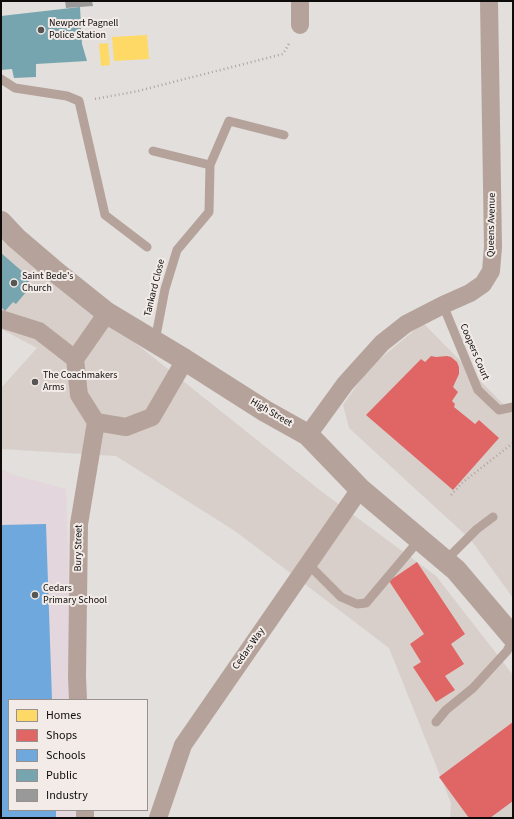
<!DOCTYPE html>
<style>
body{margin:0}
#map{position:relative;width:514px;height:819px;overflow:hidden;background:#e2dfdc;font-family:"Source Sans 3",sans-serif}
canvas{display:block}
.frame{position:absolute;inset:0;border:2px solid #0e0c0b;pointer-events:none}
.legend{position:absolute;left:8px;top:699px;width:140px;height:112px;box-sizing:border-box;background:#f2ebe7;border:1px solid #97928f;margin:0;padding:5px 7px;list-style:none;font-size:12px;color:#0e0c0b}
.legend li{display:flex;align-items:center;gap:8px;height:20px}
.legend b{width:20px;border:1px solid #97928f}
</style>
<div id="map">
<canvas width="514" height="819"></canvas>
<div class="frame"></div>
<ul class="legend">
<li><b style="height:11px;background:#ffd966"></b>Homes</li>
<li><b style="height:11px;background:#e06666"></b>Shops</li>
<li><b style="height:11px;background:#6fa8dc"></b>Schools</li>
<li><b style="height:11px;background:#76a5af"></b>Public</li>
<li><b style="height:11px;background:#999"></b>Industry</li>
</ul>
</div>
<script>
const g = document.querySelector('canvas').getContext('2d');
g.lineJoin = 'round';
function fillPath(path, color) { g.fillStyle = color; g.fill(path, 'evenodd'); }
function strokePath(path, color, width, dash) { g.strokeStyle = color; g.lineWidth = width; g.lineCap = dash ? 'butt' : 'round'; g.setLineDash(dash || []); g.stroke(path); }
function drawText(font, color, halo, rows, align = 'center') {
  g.font = font + ' "Source Sans 3",sans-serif'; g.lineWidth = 4; g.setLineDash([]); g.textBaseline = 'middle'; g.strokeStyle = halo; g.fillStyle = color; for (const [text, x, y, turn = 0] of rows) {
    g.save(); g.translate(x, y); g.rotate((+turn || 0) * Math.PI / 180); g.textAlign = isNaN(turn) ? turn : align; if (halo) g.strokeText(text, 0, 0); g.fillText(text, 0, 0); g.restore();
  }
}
fillPath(new Path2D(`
 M1 236 321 491 436 576 513 675V818H450L451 803 389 648 235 531 116 456 1 449V388L37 348 1 329Z
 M423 323 513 414V598L471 540 349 428 343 405 369 368Z`), '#d8cfca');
fillPath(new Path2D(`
 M1 469 14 475 66 489 72 700H9V810H75L76 818H1Z`), '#e3d6dc');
fillPath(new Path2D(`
 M147 35 149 59 114 61 112 37Z
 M108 43 110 65 101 66 99 44Z`), '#ffd966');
fillPath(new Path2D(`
 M431 356 436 357 447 356 451 357 457 362 459 367V374L453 387 458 392 452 401 455 404 454 407 475 424 479 420 499 438 453 490 366 415 421 359 425 362Z
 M417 562 465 634 451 644 464 664 445 676 455 690 436 702 413 667 421 662 410 644 424 634 389 581Z
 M513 722V801L490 818H469L439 777Z`), '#e06666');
fillPath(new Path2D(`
 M46 524 52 700H9V810H56V818H1V525Z`), '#6fa8dc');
fillPath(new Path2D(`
 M80 7 82 44 87 61 36 64V77L14 78 12 69 1 70V16Z
 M1 253 31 279 23 288 27 291 16 304 13 302 5 311 1 307Z`), '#76a5af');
fillPath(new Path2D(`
 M65 1H92L93 6 66 8Z`), '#999');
strokePath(new Path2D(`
 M95 99 138 91 283 54 290 42
 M451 495 462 483 513 443`), '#b0a4a0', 2.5, [1, 3]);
strokePath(new Path2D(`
 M1 79 15 88 67 96 79 101 105 215 147 247
 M153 151 210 165
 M443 305 478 390 499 410 513 407
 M155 341 165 289 177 250 209 212 210 165 229 121 284 135
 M445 561 477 529 493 517
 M308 564 341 597 357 604 366 603 420 539
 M436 722 446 710 473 688 507 651 513 639`), '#b5a39b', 9);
strokePath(new Path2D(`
 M300 1V25
 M1 319 39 331 75 359
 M96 422 126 427 152 417 185 360
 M308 435 345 384 382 343 406 324 443 305 470 293 483 284 491 271 493 247 489 1
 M78 700 77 676 79 524 96 422 79 395 75 359 107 313
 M85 810V818
 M158 818 183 745 360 489`), '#b5a39b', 18);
strokePath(new Path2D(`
 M1 222 16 238 57 273 107 313 185 360 265 411 308 435 360 489 456 570 513 637`), '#b5a39b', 22);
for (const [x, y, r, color] of [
 [41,30,4,"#585654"],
 [14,283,4,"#585654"],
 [35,382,4,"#585654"],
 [35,595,4,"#585654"]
]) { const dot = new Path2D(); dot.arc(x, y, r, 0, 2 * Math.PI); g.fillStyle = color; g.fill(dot); strokePath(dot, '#f2ebe7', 1.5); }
drawText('10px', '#0e0c0b', '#f2ebe7', [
 ["Newport Pagnell",49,24],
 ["Police Station",49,36],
 ["Saint Bede's",22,277],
 ["Church",22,289],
 ["The Coachmakers",43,376],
 ["Arms",43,388],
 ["Cedars",43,589],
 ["Primary School",43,601]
], 'left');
drawText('10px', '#0e0c0b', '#f2ebe7', [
 ["Queens Avenue",492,225,-89],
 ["Tankard Close",155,288,-76],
 ["Coopers Court",474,352,67],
 ["High Street",271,413,30],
 ["Bury Street",79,548,-89],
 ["Cedars Way",249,649,-55]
]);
</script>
